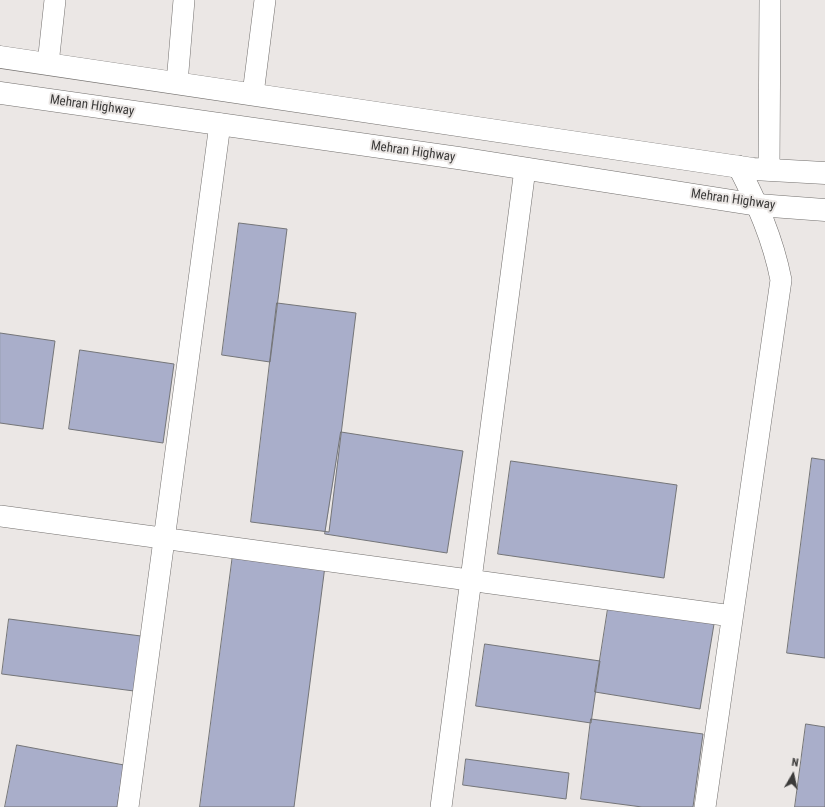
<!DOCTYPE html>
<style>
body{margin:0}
#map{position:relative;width:825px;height:807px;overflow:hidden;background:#ebe7e5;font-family:"Roboto Condensed",sans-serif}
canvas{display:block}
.north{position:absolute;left:773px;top:755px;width:40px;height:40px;-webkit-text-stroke:3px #ebe7e5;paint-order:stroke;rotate:9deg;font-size:11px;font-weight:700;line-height:16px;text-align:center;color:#3b3a39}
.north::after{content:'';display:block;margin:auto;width:14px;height:18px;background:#3b3a39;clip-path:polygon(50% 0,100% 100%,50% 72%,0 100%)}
</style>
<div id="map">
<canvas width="825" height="807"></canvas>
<div class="north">N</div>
</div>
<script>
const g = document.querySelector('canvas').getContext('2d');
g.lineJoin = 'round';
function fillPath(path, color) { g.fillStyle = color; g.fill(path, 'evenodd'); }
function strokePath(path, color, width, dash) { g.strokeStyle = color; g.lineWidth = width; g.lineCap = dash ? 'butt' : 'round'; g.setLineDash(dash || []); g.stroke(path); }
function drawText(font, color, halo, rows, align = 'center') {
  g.font = font + ' "Roboto Condensed",sans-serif'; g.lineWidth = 4; g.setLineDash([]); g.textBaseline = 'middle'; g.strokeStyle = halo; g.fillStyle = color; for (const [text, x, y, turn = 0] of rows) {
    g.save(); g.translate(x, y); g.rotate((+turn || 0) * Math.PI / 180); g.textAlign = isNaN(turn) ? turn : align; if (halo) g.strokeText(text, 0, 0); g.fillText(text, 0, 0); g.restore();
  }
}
const building = new Path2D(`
 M239 223 287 229 270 362 222 355Z
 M277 303 356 313 329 532 251 522Z
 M0 333 55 341 43 429 0 423Z
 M80 350 174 364 163 443 69 429Z
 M341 432 463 451 447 553 325 534Z
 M812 458 825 460V658L787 653Z
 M511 461 677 485 664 578 498 554Z
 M233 554 325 566 294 807H200Z
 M609 602 715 618 700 709 595 692Z
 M9 619 141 636 134 691 2 674Z
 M485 644 600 661 591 723 476 706Z
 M591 719 703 734 693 807H642L581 799Z
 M806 724 825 727V807H795Z
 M17 745 124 765 117 807H5Z
 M466 759 569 773 566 799 463 785Z`);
fillPath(building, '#a9aeca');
strokePath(building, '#747578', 1);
const minor = new Path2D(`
 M48 64 55 0
 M177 83 184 0
 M253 94 265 0
 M769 170 770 0
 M0 516 732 616
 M128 807 220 124
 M441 807 525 169
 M705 807 781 280C773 239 757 203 738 166`);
const major = new Path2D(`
 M0 57 753 169 825 173
 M0 93 458 158 758 205 825 210`);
strokePath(minor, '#73706e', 22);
strokePath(major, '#73706e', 23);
strokePath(minor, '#fff', 21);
strokePath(major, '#fff', 22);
drawText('13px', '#3b3a39', '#ebe7e5', [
 ["Mehran Highway",92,106,8],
 ["Mehran Highway",413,152,8],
 ["Mehran Highway",733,200,8]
]);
</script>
